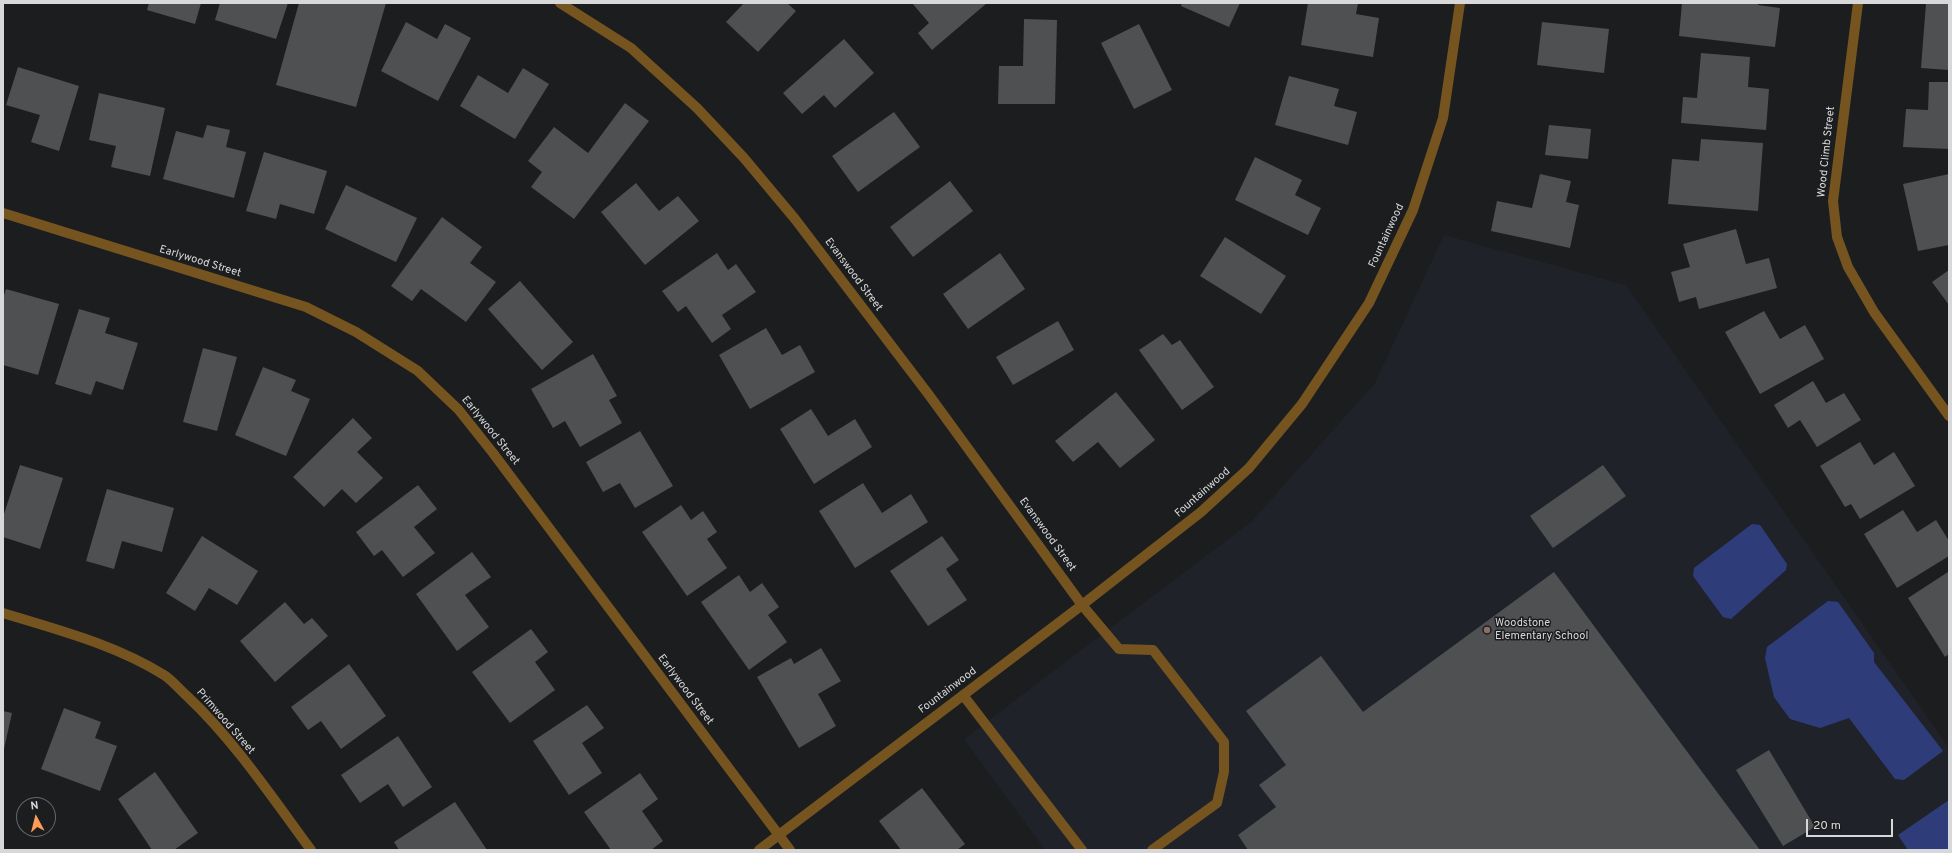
<!DOCTYPE html>
<style>
body{margin:0}
#map{position:relative;width:1952px;height:853px;overflow:hidden;background:#1c1d1f;font-family:Overpass,sans-serif}
canvas{display:block}
.frame{position:absolute;inset:0;border:4px solid #d8d8da;pointer-events:none}
.north{position:absolute;left:16px;top:797px;width:40px;height:40px;box-sizing:border-box;background:#1c1d1f;border:1px solid #67686a;border-radius:50%;rotate:353deg;font-size:11px;font-weight:700;line-height:16px;text-align:center;color:#d8d8da}
.north::after{content:'';display:block;margin:auto;width:14px;height:18px;background:#fd9c56;clip-path:polygon(50% 0,100% 100%,50% 72%,0 100%)}
.scale{position:absolute;left:1806px;top:819px;width:87px;height:18px;box-sizing:border-box;border:2px solid #d8d8da;border-top:0;padding-left:5px;font-size:12px;line-height:14px;white-space:nowrap;color:#d8d8da;-webkit-text-stroke:3px #1c1d1f;paint-order:stroke}
</style>
<div id="map">
<canvas width="1952" height="853"></canvas>
<div class="frame"></div>
<div class="north">N</div>
<div class="scale">20 m</div>
</div>
<script>
const g = document.querySelector('canvas').getContext('2d');
g.lineJoin = 'round';
function fillPath(path, color) { g.fillStyle = color; g.fill(path, 'evenodd'); }
function strokePath(path, color, width, dash) { g.strokeStyle = color; g.lineWidth = width; g.lineCap = dash ? 'butt' : 'round'; g.setLineDash(dash || []); g.stroke(path); }
function drawText(font, color, halo, rows, align = 'center') {
  g.font = font + ' Overpass,sans-serif'; g.lineWidth = 3; g.setLineDash([]); g.textBaseline = 'middle'; g.strokeStyle = halo; g.fillStyle = color; for (const [text, x, y, turn = 0] of rows) {
    g.save(); g.translate(x, y); g.rotate((+turn || 0) * Math.PI / 180); g.textAlign = isNaN(turn) ? turn : align; if (halo) g.strokeText(text, 0, 0); g.fillText(text, 0, 0); g.restore();
  }
}
fillPath(new Path2D(`
 M1444 235 1626 285 1949 748V850H1045L964 739 1252 521 1375 383Z`), '#20222a');
fillPath(new Path2D(`
 M1752 524 1760 525 1787 564 1786 570 1731 619 1723 617 1693 576 1694 568Z
 M1828 601 1838 602 1874 653V662L1943 751 1904 780 1895 779 1849 718 1820 728 1790 719 1774 697 1765 658 1767 647Z
 M1949 800V850H1908L1898 835Z`), '#2f3c7a');
fillPath(new Path2D(`
 M149 3H201L195 24 147 10Z
 M220 3H288L276 39 215 20Z
 M299 3H386L356 107 276 85Z
 M744 3H787L796 11 758 52 726 22Z
 M912 3H987L932 50 918 33 929 23Z
 M1182 3H1240L1229 27 1181 6Z
 M1308 3H1358L1356 14 1379 18 1373 57 1301 45Z
 M1682 3H1758V5L1780 8 1775 47 1679 36Z
 M1926 3H1949V70L1921 68Z
 M1024 19 1057 20 1055 104H998L999 66H1023Z
 M406 22 437 39 445 24 471 38 438 101 381 71Z
 M1542 22 1609 29 1604 73 1537 65Z
 M1139 24 1172 90 1134 109 1101 43Z
 M844 39 874 73 835 108 824 95 802 114 783 93Z
 M1701 53 1750 57 1748 87 1769 89 1766 130 1681 123 1683 97 1697 98Z
 M18 67 79 86 59 151 31 142 40 115 6 105Z
 M523 68 549 84 515 139 460 106 478 75 508 93Z
 M1289 76 1339 89 1334 106 1357 112 1348 145 1275 125Z
 M1929 82H1949V149L1903 147 1906 109 1928 110Z
 M99 93 165 108 150 176 111 167 116 146 89 140Z
 M625 103 649 121 574 219 531 187 542 172 528 161 554 127 588 153Z
 M894 112 920 147 858 192 832 156Z
 M207 125 230 130 226 147 246 152 234 198 163 179 176 131 203 138Z
 M1549 125 1591 129 1588 159 1545 155Z
 M1701 139 1763 143 1758 211 1668 204 1672 159 1699 161Z
 M264 152 327 171 314 214 280 204 276 219 246 211Z
 M1255 157 1302 180 1295 195 1321 208 1308 235 1235 200Z
 M1540 174 1571 181 1566 202 1579 205 1570 248 1491 231 1497 201 1532 208Z
 M1949 174V245L1918 251 1903 184Z
 M950 181 973 211 913 257 890 227Z
 M636 183 659 211 678 196 699 221 645 265 601 212Z
 M346 185 417 218 396 262 325 229Z
 M442 217 482 247 470 263 496 282 466 322 421 289 412 301 391 286Z
 M1736 229 1746 264 1769 258 1777 288 1699 309 1696 297 1679 302 1671 272 1690 267 1683 244Z
 M1225 237 1286 276 1261 314 1200 276Z
 M717 253 728 270 736 264 756 292 722 315 731 329 712 343 686 306 678 312 662 291Z
 M1000 253 1025 289 968 329 943 294Z
 M1949 270V305L1932 282Z
 M520 281 573 342 542 370 488 309Z
 M6 289 59 304 38 375 3 365V298Z
 M79 309 110 318 105 333 138 343 123 390 96 381 91 395 55 384Z
 M1764 311 1780 339 1805 325 1824 359 1760 394 1725 332Z
 M1058 321 1074 350 1013 385 996 357Z
 M766 328 782 355 800 345 815 372 750 409 719 355Z
 M1163 334 1172 345 1180 340 1214 387 1182 410 1139 350Z
 M203 348 237 357 217 431 183 422Z
 M593 354 617 396 609 400 622 423 580 447 565 421 553 428 531 389Z
 M263 367 296 380 291 391 310 399 286 456 235 435Z
 M1813 381 1826 403 1844 393 1861 420 1817 447 1800 420 1788 428 1774 405Z
 M1116 392 1155 440 1120 468 1098 442 1073 462 1055 441Z
 M811 409 828 436 855 419 872 447 814 484 780 429Z
 M353 418 372 438 357 452 383 478 356 503 342 489 324 507 293 477Z
 M640 431 673 486 635 508 620 483 603 492 586 462Z
 M1860 442 1874 465 1894 452 1915 486 1860 519 1851 504 1845 507 1820 466Z
 M20 465 63 478 40 549 3 537V517Z
 M1603 465 1626 496 1553 548 1530 516Z
 M863 483 882 513 911 494 928 522 855 568 819 511Z
 M418 485 437 509 414 527 435 553 403 577 382 550 374 556 356 532Z
 M107 489 174 508 162 552 122 541 114 569 86 561Z
 M681 505 691 520 703 511 717 532 707 539 727 568 687 596 642 532Z
 M1903 510 1917 532 1936 520 1949 541V556L1897 588 1864 534Z
 M202 536 258 571 237 605 209 588 195 611 166 593Z
 M942 536 959 560 946 569 967 600 928 626 890 571Z
 M472 552 491 577 465 595 489 627 457 651 416 594Z
 M1554 572 1760 850H1248L1238 835 1276 807 1259 785 1286 765 1246 711 1321 656 1363 712Z
 M1948 572 1949 654 1945 657 1908 598Z
 M739 575 750 592 762 583 779 607 768 615 787 642 749 670 701 602Z
 M285 602 304 624 312 618 328 636 275 682 240 641Z
 M531 629 548 652 535 662 555 690 510 723 472 672Z
 M821 648 841 681 818 694 836 726 799 748 757 677 791 658 794 664Z
 M349 664 386 716 341 749 321 721 308 730 291 707Z
 M587 705 604 728 582 743 602 773 569 795 533 741Z
 M64 708 101 722 95 738 117 746 100 791 41 769Z
 M3 711 12 713 4 749H3Z
 M398 736 432 787 403 807 388 784 360 803 341 775Z
 M1769 750 1815 827 1783 846 1736 770Z
 M155 772 198 833 174 850H152L118 799Z
 M640 773 658 799 642 811 663 841 651 850H611L584 812Z
 M922 788 965 844 957 850H901L879 821Z
 M455 802 487 850H399L394 842Z`), '#4f5052');
strokePath(new Path2D(`
 M560 3 631 48 697 108 744 158 795 219 929 395 1082 605 1119 649 1153 650 1224 742V772L1217 803 1152 850
 M1858 3 1833 201 1837 237 1848 267 1874 312 1949 416
 M3 213 306 307 356 332 418 371 458 409 493 453 790 850
 M3 613C58 630 114 644 164 675 172 680 180 690 188 697 233 739 274 800 311 850
 M963 695 1082 850
 M759 850 1082 605 1201 512 1249 468 1302 404 1369 303 1413 210 1443 118 1460 3`), '#755420', 10);
for (const [x, y, r, color] of [
 [1487,630,4,"#8d6e63"]
]) { const dot = new Path2D(); dot.arc(x, y, r, 0, 2 * Math.PI); g.fillStyle = color; g.fill(dot); strokePath(dot, '#1c1d1f', 1.5); }
drawText('11px', '#d8d8da', '#1c1d1f', [
 ["Wood Climb Street",1827,152,-84],
 ["Fountainwood",1387,236,-65],
 ["Earlywood Street",200,262,17],
 ["Evanswood Street",853,275,53],
 ["Earlywood Street",490,431,51],
 ["Fountainwood",1203,493,-41],
 ["Evanswood Street",1047,535,54],
 ["Earlywood Street",685,690,53],
 ["Fountainwood",948,691,-37],
 ["Primwood Street",225,722,49]
]);
drawText('11px', '#d8d8da', '#1c1d1f', [
 ["Woodstone",1495,624],
 ["Elementary School",1495,637]
], 'left');
</script>
